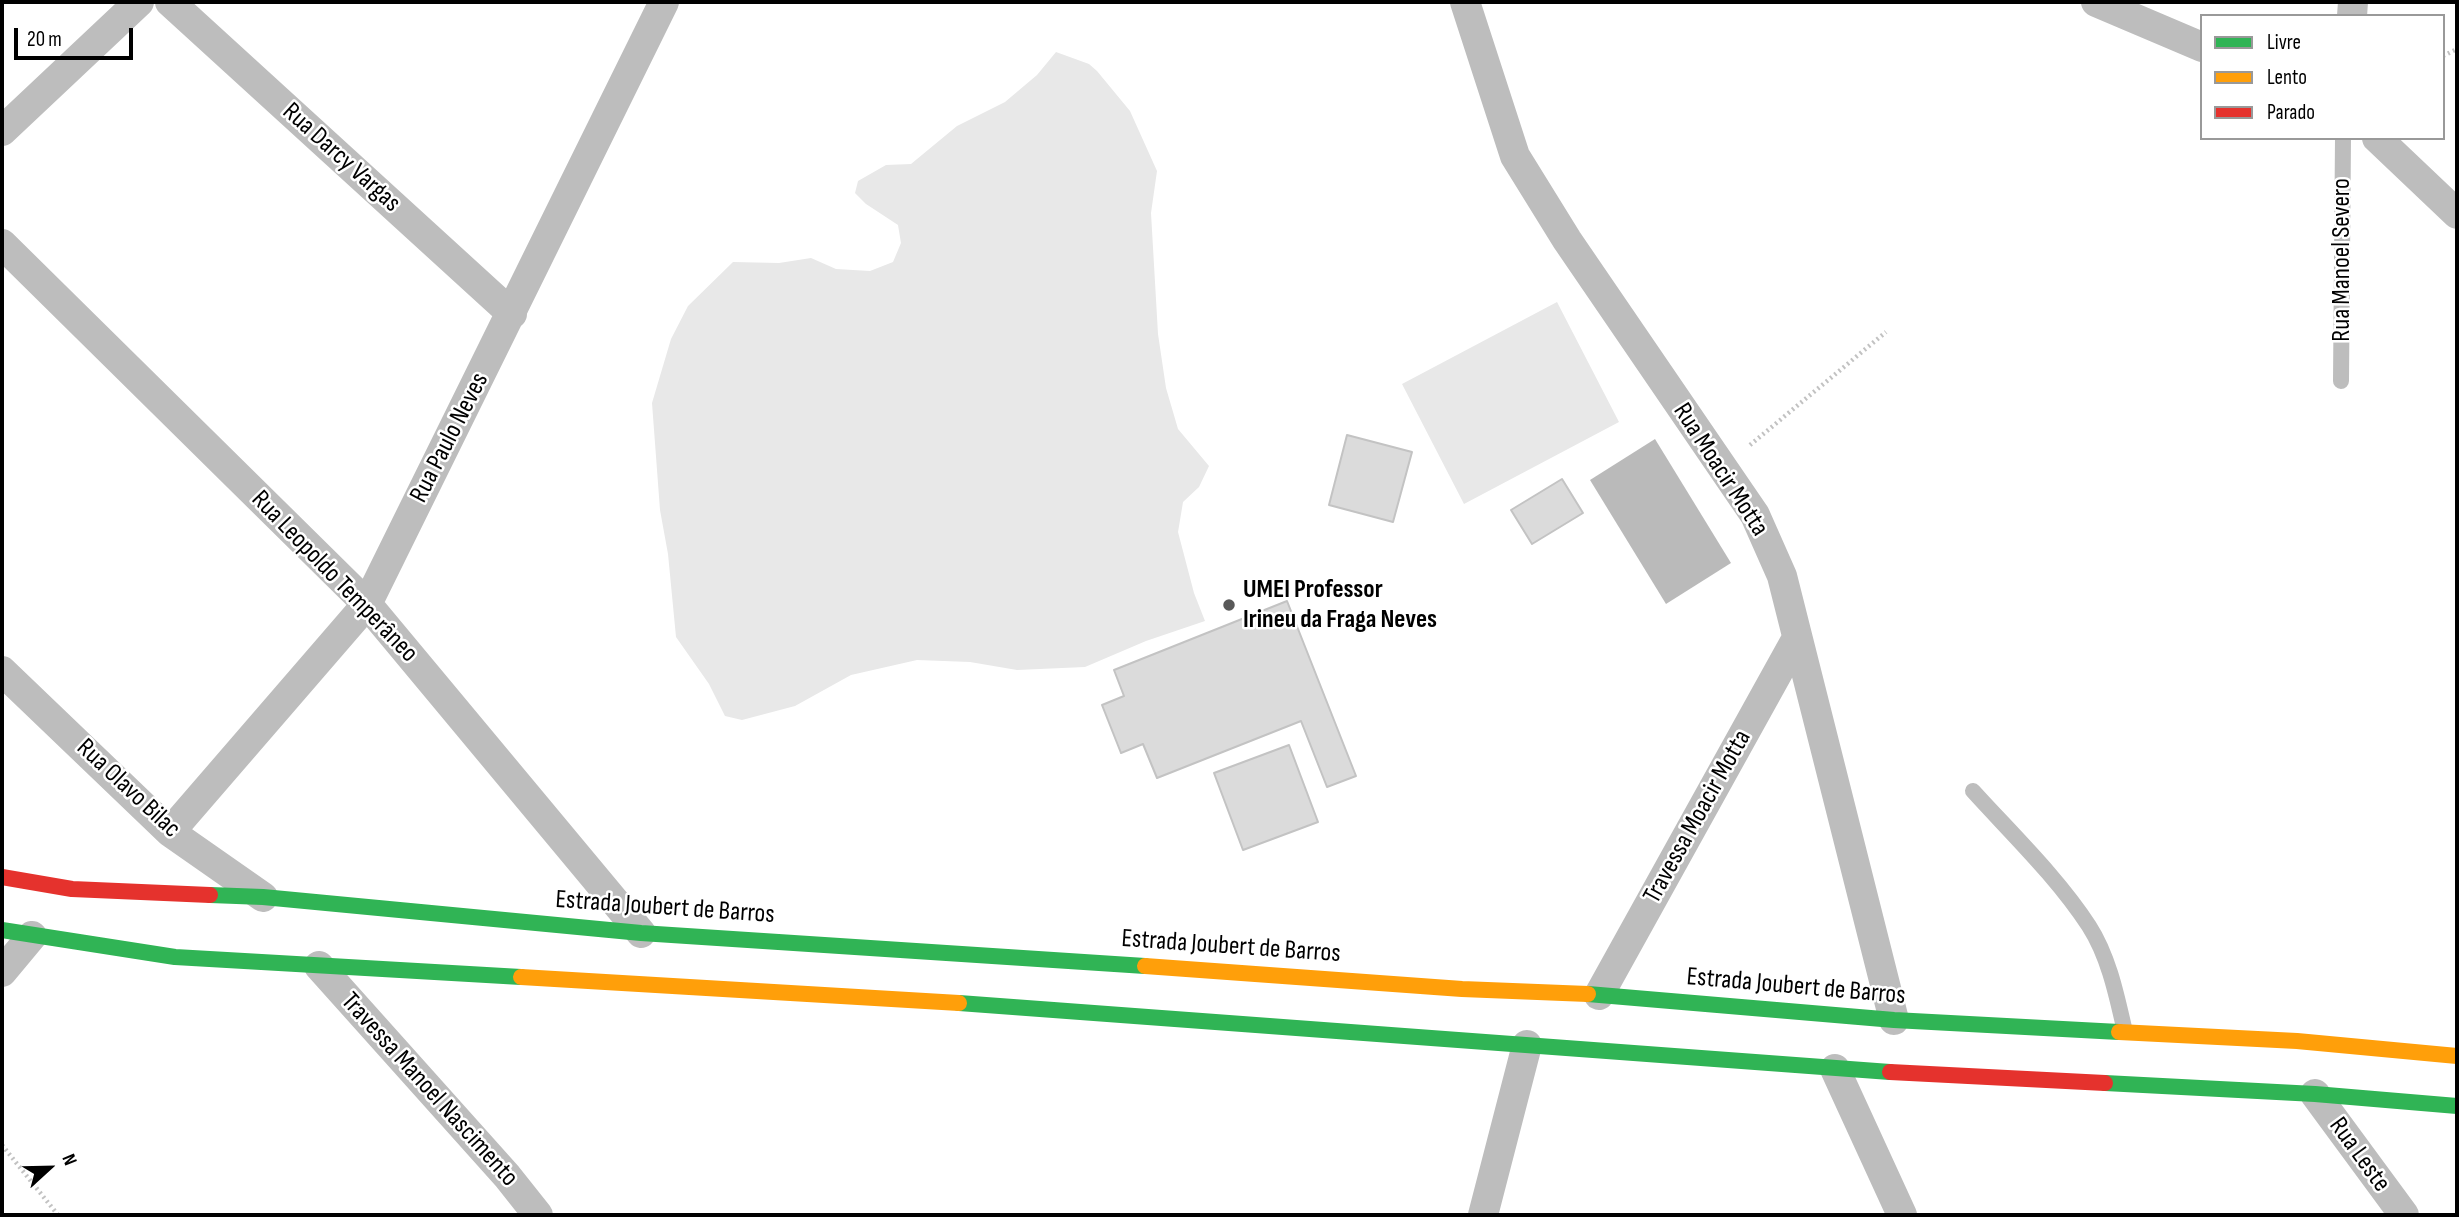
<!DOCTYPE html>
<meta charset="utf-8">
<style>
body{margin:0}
#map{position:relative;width:2459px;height:1217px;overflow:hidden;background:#fff;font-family:"Sofia Sans Condensed",sans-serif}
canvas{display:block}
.frame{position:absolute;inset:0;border:4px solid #000;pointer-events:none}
.legend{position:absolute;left:2200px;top:14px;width:245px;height:126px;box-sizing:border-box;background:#fff;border:2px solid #999;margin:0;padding:9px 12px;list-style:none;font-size:21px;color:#000}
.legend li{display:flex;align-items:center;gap:14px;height:35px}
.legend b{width:35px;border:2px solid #999}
.north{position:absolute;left:14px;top:1133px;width:70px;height:70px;-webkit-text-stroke:5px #fff;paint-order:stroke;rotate:68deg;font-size:19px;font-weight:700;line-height:28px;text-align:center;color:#000}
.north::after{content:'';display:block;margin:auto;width:24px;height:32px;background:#000;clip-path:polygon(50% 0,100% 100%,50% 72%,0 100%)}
.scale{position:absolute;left:14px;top:28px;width:119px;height:32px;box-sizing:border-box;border:4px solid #000;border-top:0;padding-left:9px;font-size:21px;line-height:24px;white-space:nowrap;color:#000;-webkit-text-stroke:5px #fff;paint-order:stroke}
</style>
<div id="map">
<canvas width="2459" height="1217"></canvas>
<div class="frame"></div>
<ul class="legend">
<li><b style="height:9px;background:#30b455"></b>Livre</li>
<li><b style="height:9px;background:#ff9f0a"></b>Lento</li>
<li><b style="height:9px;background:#e5322d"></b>Parado</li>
</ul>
<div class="north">N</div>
<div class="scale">20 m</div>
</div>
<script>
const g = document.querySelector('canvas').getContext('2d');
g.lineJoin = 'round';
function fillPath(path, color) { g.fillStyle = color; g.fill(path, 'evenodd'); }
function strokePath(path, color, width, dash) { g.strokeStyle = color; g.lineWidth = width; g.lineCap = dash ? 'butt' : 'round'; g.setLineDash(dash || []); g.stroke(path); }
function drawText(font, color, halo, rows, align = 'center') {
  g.font = font + ' "Sofia Sans Condensed",sans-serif'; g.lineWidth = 5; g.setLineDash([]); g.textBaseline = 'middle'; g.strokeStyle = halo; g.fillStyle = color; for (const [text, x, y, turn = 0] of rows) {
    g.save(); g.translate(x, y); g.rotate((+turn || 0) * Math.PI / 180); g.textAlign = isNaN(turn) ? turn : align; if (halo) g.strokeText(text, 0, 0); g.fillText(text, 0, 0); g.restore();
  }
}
fillPath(new Path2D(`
 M1056 52 1089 64 1097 71 1130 111 1157 171 1151 213 1158 334 1166 388 1178 429 1209 466 1199 487 1183 502 1178 532 1194 593 1205 621 1146 641 1085 667 1017 670 970 662 917 660 851 675 795 706 742 720 725 716 709 684 676 637 668 554 660 510 652 403 671 339 688 306 733 262 779 263 811 258 836 269 870 271 893 262 901 243 898 225 866 204 855 193 858 181 886 165 911 164 957 126 1005 102 1037 75Z
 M1557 302 1619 422 1464 504 1402 384Z`), '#e8e8e8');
fillPath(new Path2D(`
 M1655 439 1731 563 1666 604 1590 480Z`), '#bababa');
const building = new Path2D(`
 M1347 435 1412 452 1393 522 1329 505Z
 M1562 479 1583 513 1532 544 1511 510Z
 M1287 601 1356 776 1327 787 1301 721 1157 778 1143 744 1121 753 1102 705 1124 696 1114 670Z
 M1289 745 1318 822 1243 850 1214 773Z`);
fillPath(building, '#dbdbdb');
strokePath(building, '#c3c3c3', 2);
strokePath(new Path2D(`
 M2443 56 2457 49
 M1750 445 1886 332
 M2 1145 58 1215`), '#c2c2c2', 4.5, [2, 3.5]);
strokePath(new Path2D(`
 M2341 381 2343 138
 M1973 791C2012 834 2057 877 2089 926 2109 957 2117 997 2125 1032`), '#bdbdbd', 16);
strokePath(new Path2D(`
 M170 2 512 314
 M1465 2 1515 156 1567 240 1755 515 1782 576 1894 1020
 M2096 2 2202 47
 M2352 16 2353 2
 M2 131 139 2
 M2377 138 2457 214
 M2 244 367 604 641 933
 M2 671 170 832 263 897
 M170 832 367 604 664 2
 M319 966 507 1176 538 1215
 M2 972 32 936
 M1599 995 1797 638
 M1835 1069 1902 1215
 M2315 1094 2404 1215
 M1483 1215 1527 1045`), '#bdbdbd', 30);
strokePath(new Path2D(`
 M210 895 263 897 641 933 1145 966
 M2 930 175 957 521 977
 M1588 994 1894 1020 2119 1032
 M959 1003 1890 1072
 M2105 1083 2315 1094 2457 1106`), '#30b455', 16);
strokePath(new Path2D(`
 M1145 966 1462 989 1588 994
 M521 977 959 1003
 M2119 1032 2297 1041 2457 1056`), '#ff9f0a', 16);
strokePath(new Path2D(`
 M2 877 72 889 210 895
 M1890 1072 2105 1083`), '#e5322d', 16);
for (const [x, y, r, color] of [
 [1229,605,7,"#595959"]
]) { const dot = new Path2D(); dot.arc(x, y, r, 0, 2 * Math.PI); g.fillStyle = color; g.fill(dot); strokePath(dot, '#fff', 2.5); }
drawText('26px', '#000', '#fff', [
 ["Rua Darcy Vargas",341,158,42],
 ["Rua Manoel Severo",2342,260,-90],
 ["Rua Paulo Neves",450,438,-63],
 ["Rua Moacir Motta",1720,470,57],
 ["Rua Leopoldo Temperâneo",334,577,46],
 ["Rua Olavo Bilac",128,789,43],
 ["Travessa Moacir Motta",1698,817,-61],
 ["Estrada Joubert de Barros",665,908,4],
 ["Estrada Joubert de Barros",1231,947,4],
 ["Estrada Joubert de Barros",1796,987,5],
 ["Travessa Manoel Nascimento",429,1090,48],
 ["Rua Leste",2359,1155,54]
]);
drawText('bold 26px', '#000', '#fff', [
 ["UMEI Professor",1243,590],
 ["Irineu da Fraga Neves",1243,620]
], 'left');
</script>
